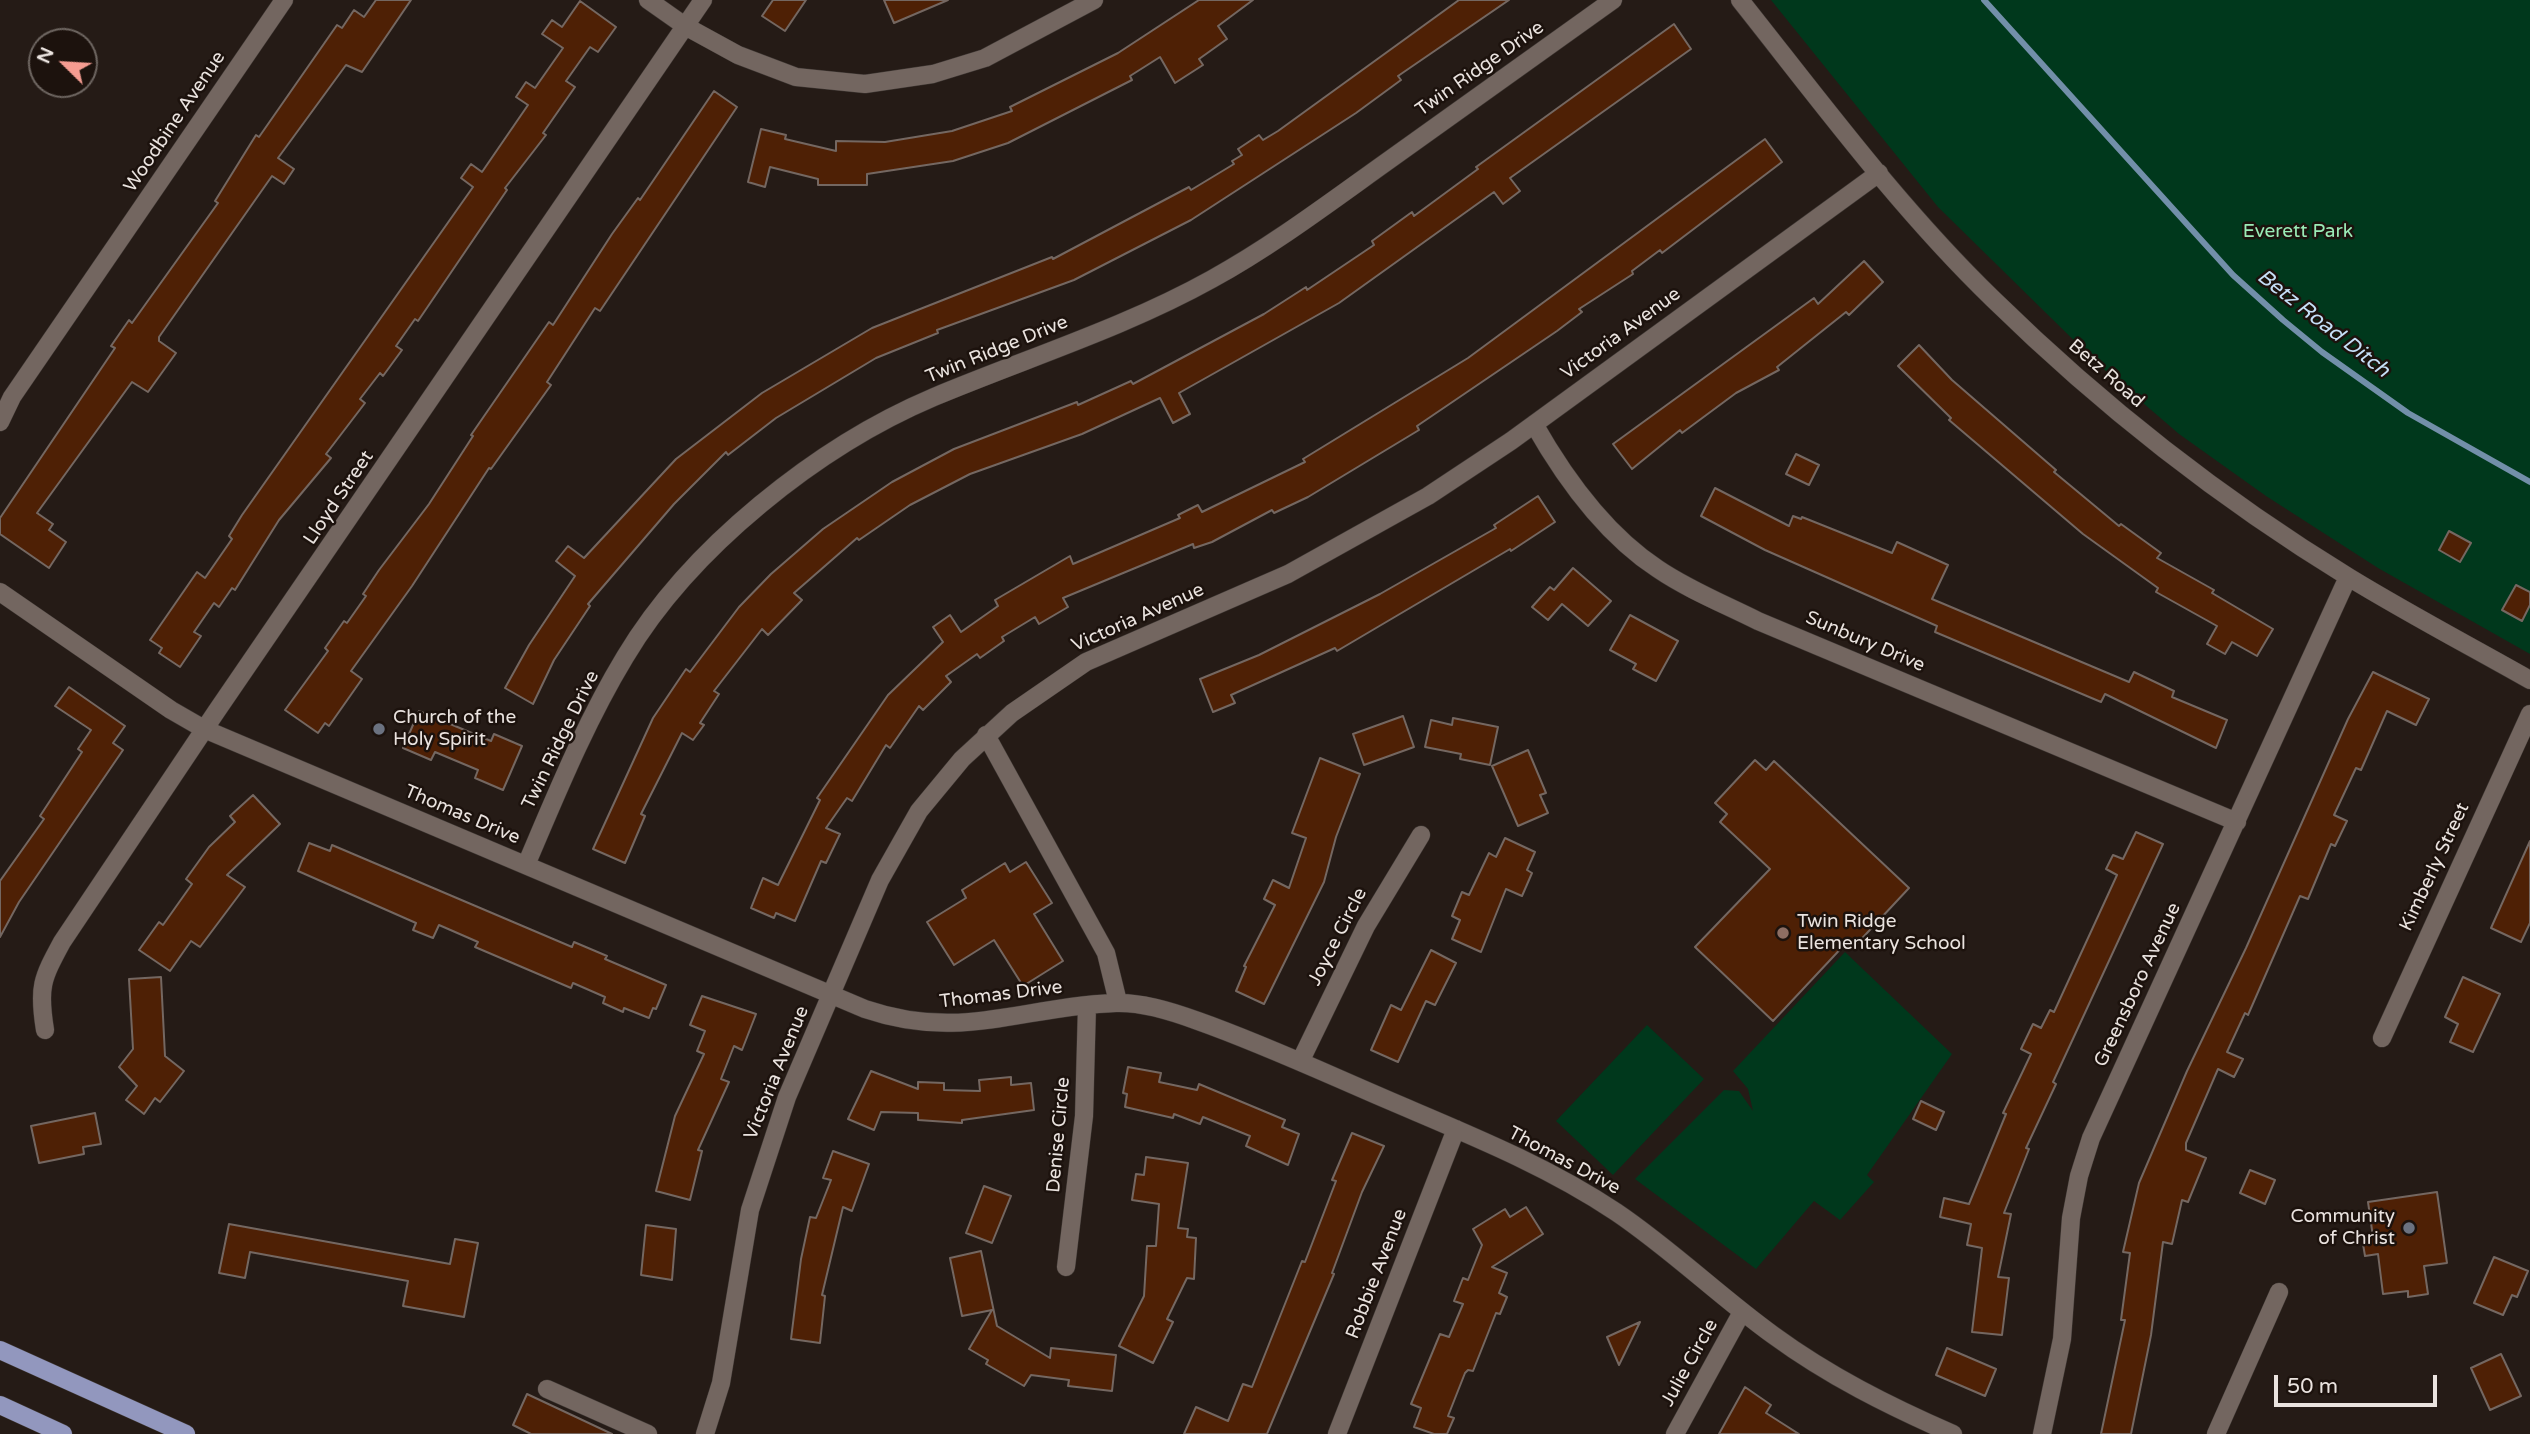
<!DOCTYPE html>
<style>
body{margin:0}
#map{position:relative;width:2530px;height:1434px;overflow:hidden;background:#251b16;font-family:"Varela Round",sans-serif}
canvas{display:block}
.north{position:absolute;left:28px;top:28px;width:70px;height:70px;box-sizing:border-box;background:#1c120d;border:2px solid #6e6661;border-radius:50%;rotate:294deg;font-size:19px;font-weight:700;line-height:28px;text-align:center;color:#eae3df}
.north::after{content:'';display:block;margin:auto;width:24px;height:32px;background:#f59c91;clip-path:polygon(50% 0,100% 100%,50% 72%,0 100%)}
.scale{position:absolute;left:2274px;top:1375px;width:163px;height:32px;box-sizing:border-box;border:4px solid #eae3df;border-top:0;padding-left:9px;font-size:21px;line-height:24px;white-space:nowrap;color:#eae3df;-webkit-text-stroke:5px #1c120d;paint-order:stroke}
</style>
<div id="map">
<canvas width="2530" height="1434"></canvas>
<div class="north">N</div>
<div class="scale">50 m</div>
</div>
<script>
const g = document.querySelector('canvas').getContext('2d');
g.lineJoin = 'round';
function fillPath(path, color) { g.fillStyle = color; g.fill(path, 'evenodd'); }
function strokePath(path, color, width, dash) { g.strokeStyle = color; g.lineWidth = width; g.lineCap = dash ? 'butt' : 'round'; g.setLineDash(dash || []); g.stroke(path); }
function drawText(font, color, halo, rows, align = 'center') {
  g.font = font + ' "Varela Round",sans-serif'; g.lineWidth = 5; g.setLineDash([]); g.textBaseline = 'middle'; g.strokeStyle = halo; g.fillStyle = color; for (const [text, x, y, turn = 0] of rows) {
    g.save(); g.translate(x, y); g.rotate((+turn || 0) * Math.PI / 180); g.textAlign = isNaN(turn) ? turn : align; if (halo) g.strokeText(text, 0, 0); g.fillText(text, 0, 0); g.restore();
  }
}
fillPath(new Path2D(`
 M1771 0H2530V654L2378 568 2266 496 2179 434 2099 365 1938 207Z
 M1845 952 1952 1054 1867 1175 1874 1182 1840 1220 1814 1201 1756 1269 1635 1179 1724 1090 1739 1091 1753 1111 1748 1089 1733 1071Z
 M1647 1025 1704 1079 1613 1175 1556 1121Z`), '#00381c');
strokePath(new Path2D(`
 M1984 0 2233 275 2283 320 2322 352 2408 413 2530 482`), '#728fa9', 6);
const building = new Path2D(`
 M376 0H411L362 72 346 65 278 158 294 169 284 184 272 176 159 337V341L176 353 148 392 132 382 37 513 53 524 49 530 66 542 49 568 0 534V518L115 348 111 346 129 320 132 323 218 203 215 201 256 135 259 137 337 25 342 28 354 10 364 17Z
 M773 0H806L785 31 762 16Z
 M884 0H948L894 23Z
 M1199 0H1253L1218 26 1227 39 1199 59 1203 65 1175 83 1160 57 1130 76 1132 80 1008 143 953 161 867 174V185H818V179L770 167 765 187 748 182 761 129 786 135 785 139 836 151V141L885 142 952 131 1012 111 1010 107 1118 53Z
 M1459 0H1509L1398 76 1401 80 1356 113 1191 220 1074 280 937 330 938 333 876 358 776 418 728 455 726 452 674 504 588 604 590 606 554 660 533 704 505 688 529 645 575 576 556 561 568 546 584 558 676 459 762 393 872 328 1052 257 1053 259 1189 187 1191 190 1234 164 1232 161 1242 155 1238 149 1259 135 1263 140 1278 131Z
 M580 1 616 27 598 52 590 47 566 81 575 87 543 133 546 135 505 188 507 190 418 321 415 319 396 346 402 350 383 376 380 373 360 399 365 403 326 454 331 458 279 520 235 590 232 588 219 607 214 603 194 632 201 636 180 667 159 653 162 648 150 640 197 572 205 578 232 539 229 536 242 515 473 187 461 178 471 164 482 172 528 105 516 97 526 82 535 88 563 48 542 34 552 20 562 27Z
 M1674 24 1691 49 1510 178 1520 191 1503 204 1494 192 1339 303 1179 393 1190 414 1173 423 1160 398 1082 434 970 474 910 505 859 540 857 538 794 593 802 600 768 635 762 629 714 691 719 694 700 723 704 725 693 740 682 733 641 814 645 816 625 863 593 849 653 718 686 669 690 672 739 607 771 574 823 529 892 482 954 449 1077 402 1078 405 1131 381 1133 384 1264 314 1306 287 1307 290 1374 245 1372 241 1412 212 1414 216 1478 169 1476 167Z
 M714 91 737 107 600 311 595 308 547 382 551 385 491 469 489 468 412 586 351 671 362 679 329 726 325 723 318 733 285 710 328 651 325 648 344 621 347 623 366 596 363 594 379 570 429 504 473 436 471 435 549 322 553 325 612 234 638 198 640 200Z
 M1765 139 1782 162 1662 253 1660 250 1632 271 1633 274 1579 309 1582 312 1557 331 1417 426 1419 430 1308 497 1274 513 1272 510 1212 542 1194 548 1193 544 1063 598 1068 607 1039 624 1035 617 1002 637 1004 641 980 658 977 654 946 676 951 682 923 710 919 706 890 748 886 745 852 801 847 798 826 828 840 834 826 863 821 861 795 921 776 913 774 918 751 908 763 878 778 885 820 800 817 798 888 695 943 642 933 627 950 615 961 632 998 606 995 600 1070 556 1073 564 1180 518 1178 515 1198 505 1202 512 1305 462 1303 459 1468 358Z
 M1864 261 1883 282 1849 315 1846 312 1777 367 1779 370 1736 393 1682 433 1680 430 1632 469 1613 444 1814 298 1818 304Z
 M1919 345 1952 380 2056 470 2054 472 2119 526 2121 524 2161 553 2157 558 2214 590 2212 593 2273 629 2257 656 2232 642 2225 654 2207 644 2217 626 2156 592 2158 588 2083 534 1949 420 1951 418 1898 366Z
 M1796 454 1819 465 1809 485 1786 474Z
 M1715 488 1789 526 1793 516 1801 519 1802 517 1892 553 1897 542 1948 565 1932 599 2129 682 2134 672 2174 691 2172 697 2227 720 2216 748 2105 694 2101 702 1935 632 1937 626 1765 550 1701 516Z
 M1538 496 1555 522 1511 551 1510 549 1337 651 1335 648 1231 695 1235 703 1213 712 1200 679 1259 655 1380 594 1496 528 1494 525Z
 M2449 531 2471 543 2460 562 2439 550Z
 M1573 568 1611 601 1588 626 1562 604 1548 620 1532 607 1550 587 1554 590Z
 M2516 585 2530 592V605L2522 621 2502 610Z
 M1630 615 1678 641 1656 681 1633 669 1636 664 1610 650Z
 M2373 672 2429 699 2416 725 2387 711 2361 770 2356 768 2334 815 2347 821 2335 846 2331 844 2308 899 2300 896 2248 1015 2245 1013 2227 1052 2243 1059 2234 1077 2218 1069 2186 1143V1150L2206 1158 2188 1202 2182 1200 2172 1244 2163 1242 2151 1335 2131 1434H2101L2125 1320H2121L2130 1253 2123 1252 2139 1183 2187 1071 2246 948 2348 719Z
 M69 687 125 726 113 743 123 750 19 902 0 937V881L44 819 40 816 82 752 78 749 91 730 55 706Z
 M419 711 491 741 494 734 522 746 503 790 475 778 478 770 435 752 431 760 403 748Z
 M1403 716 1414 747 1364 765 1353 734Z
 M1453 718 1498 727 1490 765 1460 759 1461 754 1425 747 1431 720 1452 725Z
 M1528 750 1546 793 1540 795 1548 813 1518 826 1492 766Z
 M1320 758 1360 774 1336 837 1324 882 1264 1004 1236 991 1246 967 1244 966 1275 905 1264 899 1273 880 1289 888 1306 838 1292 833Z
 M1755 760 1766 770 1774 761 1909 888 1853 948 1847 942 1773 1021 1695 947 1770 869 1720 822 1727 814 1715 803Z
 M253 795 280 824 227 875 245 887 200 947 191 941 170 971 139 950 159 922 163 925 192 884 186 879 209 847 235 822 230 816Z
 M2136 832 2163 844 2053 1082 2056 1084 2026 1148 2029 1149 2004 1213 2011 1214 1998 1277 2009 1278 2002 1335 1972 1332 1982 1248 1967 1245 1971 1224 1940 1217 1944 1198 1969 1204 2006 1114 2003 1113 2031 1054 2021 1049 2033 1024 2041 1028 2050 1010 2054 1012 2117 875 2106 869 2113 855 2123 859Z
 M1505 838 1535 852 1527 870 1532 873 1522 896 1506 889 1481 952 1452 939 1460 920 1452 916 1462 892 1469 895 1489 853 1496 857Z
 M2530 841V923L2521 942 2491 928Z
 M309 843 330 851 332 845 572 947 574 942 607 956 605 959 666 985 656 1009 653 1008 649 1018 624 1008 623 1012 603 1003 605 997 573 983 571 988 475 947 478 942 439 925 433 938 413 930 416 923 298 871Z
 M1026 862 1052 903 1034 914 1063 961 1023 986 994 940 954 965 927 922 966 898 962 890 1005 863 1010 872Z
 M1431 950 1456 963 1435 1005 1426 1001 1398 1062 1371 1050 1391 1005 1401 1010Z
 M161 977 165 1056 184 1071 160 1102 155 1098 144 1114 126 1100 137 1086 119 1067 133 1049 129 979Z
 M2463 977 2500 994 2473 1052 2450 1042 2458 1024 2445 1017Z
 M702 996 756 1014 742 1050 734 1046 721 1079 729 1082 698 1150 702 1151 690 1200 656 1191 675 1116 704 1054 697 1051 705 1031 690 1025Z
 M1128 1067 1161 1073 1159 1082 1197 1090 1199 1084 1285 1120 1282 1127 1299 1134 1288 1165 1246 1146 1250 1136 1203 1117 1200 1124 1174 1114 1173 1118 1125 1107 1127 1094 1123 1093Z
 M871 1071 918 1089V1082L944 1083V1090L980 1091 979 1080 1011 1077V1085L1031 1083 1034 1110 962 1120V1123L918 1120V1113L881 1112 874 1130 848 1119Z
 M1921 1101 1944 1112 1936 1130 1913 1119Z
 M95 1113 101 1144 83 1147 84 1154 39 1163 31 1126Z
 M1352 1133 1384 1146 1362 1192 1332 1273 1334 1274 1267 1434H1184L1196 1407 1228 1421 1243 1384 1252 1387 1302 1261 1305 1262 1336 1181 1332 1180Z
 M833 1151 869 1164 852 1211 843 1207 822 1295 825 1296 820 1343 791 1339 801 1259 810 1217 816 1218 831 1180 823 1178Z
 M1146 1157 1188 1163 1178 1228 1188 1229 1187 1237 1196 1238 1194 1279 1187 1278 1167 1319 1173 1322 1153 1363 1119 1346 1144 1296 1147 1246H1156L1159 1204 1132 1200 1136 1174 1144 1175Z
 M2250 1170 2275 1180 2265 1204 2240 1193Z
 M984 1186 1011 1196 992 1243 966 1233Z
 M2437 1192 2447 1263 2424 1266 2428 1294 2408 1297V1291L2383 1294 2378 1254 2365 1256 2362 1238 2373 1237 2368 1202Z
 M1526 1207 1543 1234 1492 1267 1507 1273 1499 1293 1507 1297 1500 1314 1496 1313 1473 1371 1468 1370 1465 1373 1448 1416 1454 1418 1447 1434H1434L1414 1427 1421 1408 1411 1404 1440 1334 1449 1337 1463 1304 1454 1301 1463 1278 1468 1280 1482 1245 1473 1229 1505 1209 1510 1217Z
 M229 1224 450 1264 455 1239 478 1243 464 1317 403 1306 408 1281 250 1252 245 1278 219 1273Z
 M646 1225 676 1229 672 1280 641 1275Z
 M981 1251 997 1326 1050 1358 1051 1348 1116 1355 1112 1391 1068 1386 1069 1380 1031 1375 1024 1386 986 1364 988 1360 969 1349 992 1310 962 1316 950 1258Z
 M2494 1257 2528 1271 2517 1297 2512 1295 2503 1315 2474 1303Z
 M1640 1322 1619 1365 1607 1337Z
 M1947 1348 1996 1369 1985 1396 1936 1375Z
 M2501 1354 2521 1396 2490 1410 2471 1368Z
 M1745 1387 1771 1405 1766 1413 1799 1434H1719Z
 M527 1394 612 1434H531L513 1425Z`);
fillPath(building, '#4e2005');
strokePath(building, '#746761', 2);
const minor = new Path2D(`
 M648 0 685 26 738 55 796 77 865 84 933 74 985 58 1094 0
 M1740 0C1821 102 1899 208 1993 299 2101 405 2221 499 2350 578 2409 614 2470 646 2530 680
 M0 422 12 397 284 0
 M1534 424C1564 477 1606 535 1658 569 1689 590 1724 604 1758 621L2237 822
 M0 592 171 710 204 729 865 1009C962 1042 1022 1006 1116 1003 1142 1002 1174 1012 1198 1021 1263 1044 1325 1073 1388 1100 1465 1133 1546 1165 1616 1212 1671 1249 1719 1296 1773 1335 1829 1376 1889 1406 1953 1434
 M986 735 1106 953 1118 1002
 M526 865C556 795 585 723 625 657 690 548 818 446 934 397 1027 358 1124 328 1212 279 1272 246 1329 203 1385 163 1461 109 1537 54 1613 0
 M45 1030C38 987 42 979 62 942L216 712 703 0
 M2382 1038 2530 714
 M1300 1062 1366 926 1421 835
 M1066 1267 1084 1116 1087 1006
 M547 1389 648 1434
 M705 1434 721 1383 750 1210 787 1097 880 880 919 811 962 759 1012 713 1086 662 1288 574 1428 496 1511 441 1879 173
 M1337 1434 1456 1129
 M1675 1434 1742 1312
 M2042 1434 2062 1339 2071 1218 2079 1176 2091 1138 2348 577
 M2216 1434 2279 1292`);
const major = new Path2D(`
 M0 1350 186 1434
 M0 1405 63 1434`);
strokePath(minor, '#3e3733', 19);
strokePath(major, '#3e3733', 19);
strokePath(minor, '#736660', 18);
strokePath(major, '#9297be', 18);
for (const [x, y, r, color] of [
 [379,729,7,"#6b7280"],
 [1783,933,7,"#8d6e63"],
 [2409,1228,7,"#6b7280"]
]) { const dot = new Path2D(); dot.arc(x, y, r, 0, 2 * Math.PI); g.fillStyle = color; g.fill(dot); strokePath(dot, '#1c120d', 2.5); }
drawText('19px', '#eae3df', '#1c120d', [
 ["Twin Ridge Drive",1480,69,-35],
 ["Woodbine Avenue",175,122,-56],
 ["Victoria Avenue",1621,334,-36],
 ["Twin Ridge Drive",997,350,-22],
 ["Betz Road",2106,374,41],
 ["Lloyd Street",339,498,-56],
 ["Victoria Avenue",1138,618,-24],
 ["Sunbury Drive",1865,642,23],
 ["Twin Ridge Drive",561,740,-64],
 ["Thomas Drive",462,815,23],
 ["Kimberly Street",2435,867,-65],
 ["Joyce Circle",1338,937,-63],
 ["Greensboro Avenue",2138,985,-65],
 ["Thomas Drive",1001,995,-7],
 ["Victoria Avenue",777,1073,-68],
 ["Denise Circle",1059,1135,-85],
 ["Thomas Drive",1564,1161,28],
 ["Robbie Avenue",1377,1274,-69],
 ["Julie Circle",1690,1363,-61]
]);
drawText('19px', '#9aebb6', '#1c120d', [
 ["Everett Park",2298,232]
]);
drawText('19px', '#eae3df', '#1c120d', [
 ["Church of the",393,718],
 ["Holy Spirit",393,740],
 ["Twin Ridge",1797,922],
 ["Elementary School",1797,944],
 ["Community",2395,1217,"right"],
 ["of Christ",2395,1239,"right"]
], 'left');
drawText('italic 21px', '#c5dff7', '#1c120d', [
 ["Betz Road Ditch",2323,324,38]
]);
</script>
